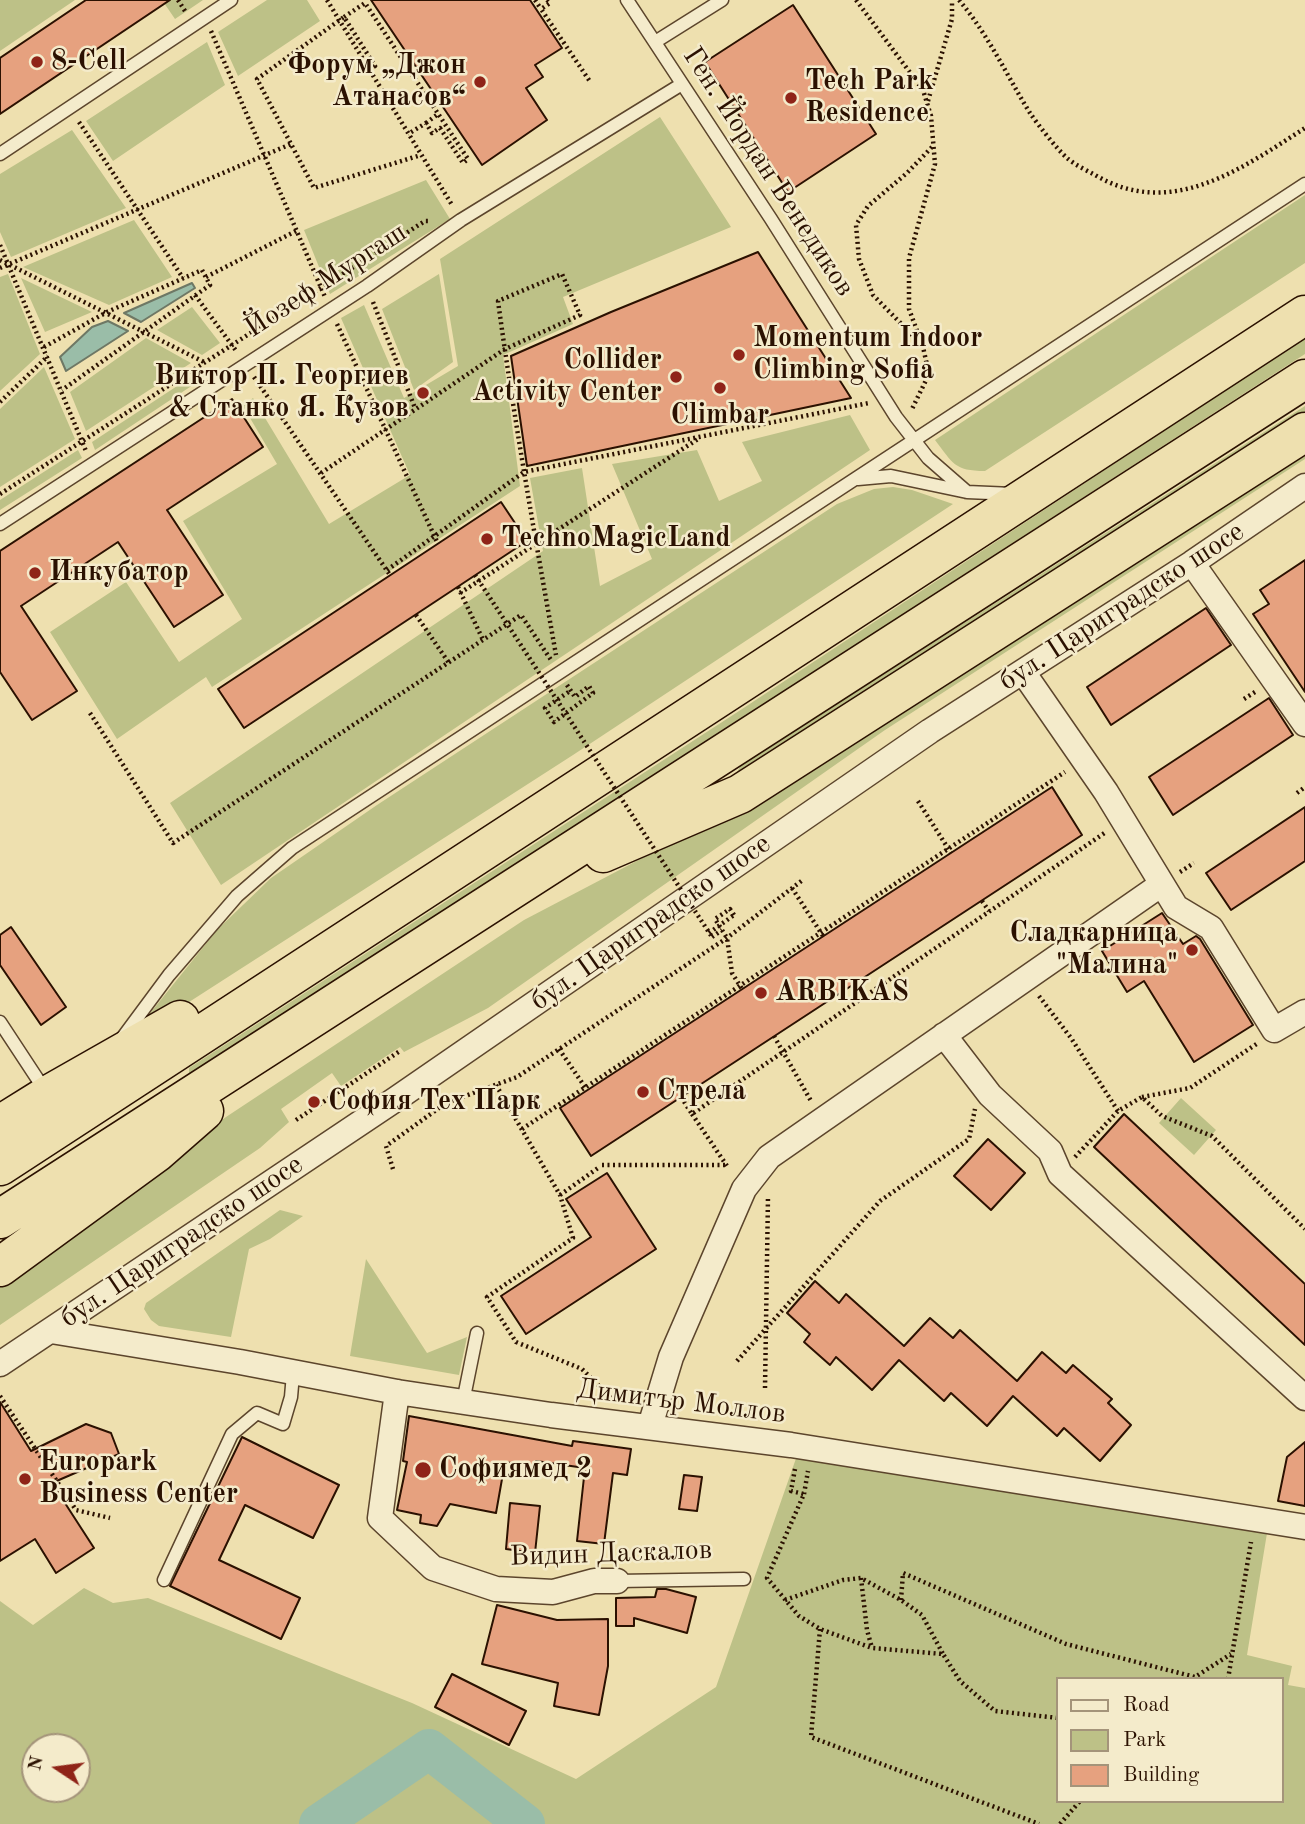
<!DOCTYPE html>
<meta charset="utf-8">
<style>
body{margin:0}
#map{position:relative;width:1305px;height:1824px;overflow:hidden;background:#eee0af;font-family:"Old Standard TT",serif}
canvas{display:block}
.legend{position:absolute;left:1056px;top:1677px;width:228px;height:126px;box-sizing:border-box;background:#f4ebcb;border:2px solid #a4947a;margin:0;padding:9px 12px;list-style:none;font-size:21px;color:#2b1101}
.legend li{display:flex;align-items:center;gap:14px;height:35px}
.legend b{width:35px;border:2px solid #a4947a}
.north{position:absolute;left:21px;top:1733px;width:70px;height:70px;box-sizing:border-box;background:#f4ebcb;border:2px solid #a4947a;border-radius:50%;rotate:283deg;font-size:19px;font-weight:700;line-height:28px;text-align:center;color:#2b1101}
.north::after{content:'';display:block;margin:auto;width:24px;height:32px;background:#8f2418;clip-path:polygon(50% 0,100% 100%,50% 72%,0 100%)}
</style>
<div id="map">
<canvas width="1305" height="1824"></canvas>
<ul class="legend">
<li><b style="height:9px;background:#f4ebcb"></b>Road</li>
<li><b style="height:19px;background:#bdc187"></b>Park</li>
<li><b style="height:19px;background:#e6a17f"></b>Building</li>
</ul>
<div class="north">N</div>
</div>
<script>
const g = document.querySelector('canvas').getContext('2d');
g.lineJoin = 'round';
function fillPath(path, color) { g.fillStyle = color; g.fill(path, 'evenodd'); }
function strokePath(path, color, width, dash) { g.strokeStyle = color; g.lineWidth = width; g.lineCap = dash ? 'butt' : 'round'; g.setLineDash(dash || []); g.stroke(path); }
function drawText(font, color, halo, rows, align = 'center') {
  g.font = font + ' "Old Standard TT",serif'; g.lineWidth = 5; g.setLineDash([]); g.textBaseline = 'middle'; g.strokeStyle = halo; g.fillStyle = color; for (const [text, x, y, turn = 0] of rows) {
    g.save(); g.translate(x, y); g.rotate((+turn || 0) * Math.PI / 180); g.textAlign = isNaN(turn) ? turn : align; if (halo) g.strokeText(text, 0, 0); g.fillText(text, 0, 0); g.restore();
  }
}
fillPath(new Path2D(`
 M0 0H75L0 51Z
 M162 0H203L175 19Z
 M267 0H307L320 21 238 76 218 32Z
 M207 42 225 85 113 161 86 121Z
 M660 117 731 227 563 297 573 324 503 355 520 486 212 687 206 677 117 739 50 632 126 582 179 662 242 619 183 521 277 464 243 406 253 398 329 524 410 475 341 318 364 305 404 398 458 366 440 259Z
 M72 130 126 208 11 257 0 232V174Z
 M426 180 450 219 330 294 304 230Z
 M1305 195V263L985 471C954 471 953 463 935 440Z
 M134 220 172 277 109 305 23 267Z
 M8 274 40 354 0 391V277Z
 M439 274 453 362 414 390 382 309Z
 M21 278 92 312 45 332Z
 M192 307 220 343 202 355 157 330Z
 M146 338 191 363 86 431 70 392Z
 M1305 338V354L192 1074 189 1073V1068L736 713Z
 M44 367 75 439 0 487V409Z
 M203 369 211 373 95 450 92 442Z
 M1305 406V412L736 774 741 765Z
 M850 415 870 450 221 885 170 803 543 551 530 478 582 468 600 586 652 559 612 464 697 450 719 501 762 481 742 442Z
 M1305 448V459L885 730 488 1008 404 1052 400 1047 341 1086 332 1073 281 1109 289 1122 260 1148 0 1325V1280L226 1117 524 920 755 799Z
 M78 450 82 458 0 510V500Z
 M893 487 912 490 953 504 573 755 158 1022 139 1027 217 930 271 878 377 805 837 504 874 489Z
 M1181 1098 1216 1130 1194 1155 1159 1123Z
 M280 1210 303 1216 270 1239 249 1249 231 1337 159 1326 151 1320 144 1309 146 1303Z
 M366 1259 427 1353 467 1337 459 1375 350 1356Z
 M800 1447 1269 1521 1247 1655 1292 1666 1288 1685 1305 1688V1824H0V1601L33 1625 84 1588 113 1603 148 1598 412 1703 576 1779 716 1687ZM1058 1679H1282V1801H1058ZM35 1747H77V1789H35Z`), '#bdc187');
const water = new Path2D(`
 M192 283 195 288 141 322 124 313Z
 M108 321 128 331 66 371 60 357 92 327Z`);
fillPath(water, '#9abda8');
strokePath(water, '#6e7865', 2);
strokePath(new Path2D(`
 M319 1824 429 1749 525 1824`), '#9abda8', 40);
const building = new Path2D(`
 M86 0H170L0 114V58Z
 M371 0H530L562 48 535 65 543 77 526 88 547 120 482 165Z
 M793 5 876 134 788 192 705 62Z
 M758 252 851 398 527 466 511 356 611 312Z
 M232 399 263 447 167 510 223 595 174 627 118 542 21 606 77 691 32 720 0 672V551Z
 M501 502 527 541 244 728 218 689Z
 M1305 560V692L1253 614 1269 604 1260 590Z
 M1206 608 1231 645 1111 725 1087 687Z
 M1269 698 1293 735 1173 815 1149 777Z
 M1052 787 1082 835 591 1156 560 1108Z
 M1305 807V861L1231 910 1206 873Z
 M1162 913 1183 944 1196 936 1200 939 1253 1025 1194 1062 1144 981 1127 992 1102 951Z
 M11 927 66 1007 41 1025 0 965V935Z
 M1124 1114 1305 1284V1345L1094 1147Z
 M988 1139 1025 1173 991 1210 954 1176Z
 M607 1173 656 1249 526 1334 501 1296 591 1237 566 1199Z
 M815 1281 839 1303 846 1294 904 1346 930 1318 953 1338 960 1330 1017 1381 1042 1352 1066 1373 1073 1365 1112 1399 1108 1403 1131 1425 1100 1461 1064 1428 1057 1436 1013 1396 987 1426 951 1393 944 1401 899 1360 872 1390 836 1357 830 1365 804 1342 810 1334 787 1313Z
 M0 1402 31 1451 86 1424 111 1433 119 1454 52 1483 94 1548 56 1573 35 1539 0 1561Z
 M409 1416 572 1446 573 1441 631 1449 627 1475 613 1473 604 1544 577 1541 585 1468 536 1461 535 1467 505 1462 496 1513 450 1504 437 1526 420 1523 421 1515 397 1510 407 1462 403 1461Z
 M242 1437 339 1485 313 1538 245 1505 219 1560 300 1598 281 1639 170 1586Z
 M1305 1442V1506L1278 1501 1287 1457Z
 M684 1475 702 1477 697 1511 679 1509Z
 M510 1503 540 1506 535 1553 506 1549Z
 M657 1589H666L696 1597 687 1633 634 1618V1626H616V1598L655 1597Z
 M497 1605 557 1620 608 1619V1666L599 1715 554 1706 558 1683 482 1664Z
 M452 1674 526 1711 509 1745 435 1707Z`);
fillPath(building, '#e6a17f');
strokePath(building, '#2b1101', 2);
const lane = new Path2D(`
 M627 0 771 219 896 417 928 458 967 492
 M655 42 722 0
 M0 154 231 0
 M858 479 891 476 967 492 1013 494
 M0 524 367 286 461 220 682 84
 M0 1022 46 1092
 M123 1037 169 975 237 896 292 848 1305 184
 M463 1402 477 1333
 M164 1580 232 1434 257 1413 283 1424 291 1397 293 1374
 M617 1581 744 1579`);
const street = new Path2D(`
 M1192 563 1305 724
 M1023 672 1106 792 1176 907 1211 928 1274 1030 1305 1012
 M944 1035 990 1095 1050 1151 1060 1174 1305 1398
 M51 1331 240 1362 397 1392 551 1415 791 1445 1305 1527
 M0 1364 396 1099 930 731 1192 563 1305 486
 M397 1392 380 1518 433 1568 496 1589 553 1592 594 1581H617
 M650 1426 671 1357 744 1189 769 1157 1162 884`);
const highway = new Path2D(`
 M603 853 740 794 1305 432
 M0 1125 48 1095 180 1020
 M0 1166 1305 315
 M0 1219 1305 379
 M0 1267 156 1153 204 1111`);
strokePath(lane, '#5c452c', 15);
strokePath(street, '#5c452c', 27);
strokePath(highway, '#2b1101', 41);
strokePath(new Path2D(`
 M178 0 185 11
 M327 0 452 205
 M535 0 541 9
 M547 0 550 3 541 9 591 83
 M856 0 923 90 931 116 935 164 909 258V309L923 347 929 374 911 411
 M959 0C989 36 1006 74 1030 113 1039 126 1056 148 1067 158 1075 165 1086 170 1095 175 1171 220 1241 169 1305 128
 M344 17 365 3 468 159 463 163 440 128 432 133 426 123 408 134
 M211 31 325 297
 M369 70 375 66 344 17 257 79 314 188 421 155
 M928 101 952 19V0
 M79 122 183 278
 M426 123 438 114
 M0 245 86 451
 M0 260 206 363
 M0 268 291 144
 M206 277 296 231
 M195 295 237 352
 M373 302 415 408
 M337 324 438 544
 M920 343 873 295 859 259 856 225 868 206 907 173 932 147
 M44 347 107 312 202 270 210 285 62 390
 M254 377 390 575
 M0 402 48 356
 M321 473 505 349 580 315 562 274 498 301C514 419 535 537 556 655
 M0 494 425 221H429
 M387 570 524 472 869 403
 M458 587 483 640
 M460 593 698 439
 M416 615 449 663
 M567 685 575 697 589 686 593 693 554 722 545 708 570 691
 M1244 699 1255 692
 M90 713 173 843 521 615 551 660
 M1297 793 1305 787
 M918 801 951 853
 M1180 872 1194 863
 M792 888 823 936
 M982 901 989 911
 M734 915 730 909 715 919 727 938 732 973 742 989
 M712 937 722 930
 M854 984 862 997
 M1039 996 1071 1038 1118 1111
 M774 1036 811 1101
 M559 1049 585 1087
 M496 1085 560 1195 573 1238 487 1297 516 1342 582 1369 612 1399
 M681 1097 692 1114 1106 832
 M1142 1097 1190 1088 1258 1043
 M692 1114 727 1166
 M296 1120 400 1051
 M522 1129 1065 772
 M1075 1157 1118 1111 1142 1097 1162 1116 1212 1136 1305 1229
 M602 1165H727
 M393 1169 386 1146 446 1103 517 1077 727 938 804 879
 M560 1195 598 1168
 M737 1361 880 1201 969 1139 975 1109
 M765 1388 768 1196
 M0 1396 76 1510 110 1518
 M795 1469 791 1491 804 1494 767 1578 799 1616 820 1629 872 1648 943 1654 960 1681 995 1711 1058 1718
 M804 1494 808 1471
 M861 1578 867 1630 872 1648
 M785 1600 843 1580 861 1578 901 1600 922 1615 943 1654
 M901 1600 903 1573 1066 1644 1195 1677 1231 1654
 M820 1629 811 1737 1039 1824
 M1228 1679 1251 1542
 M1060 1824 1080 1801`), '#2b1101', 4.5, [2, 3.5]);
strokePath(lane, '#f4ebcb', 12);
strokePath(street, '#f4ebcb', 24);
strokePath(highway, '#eee0af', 38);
strokePath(new Path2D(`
 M475 575 712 937
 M709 933 734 915`), '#2b1101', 4.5, [2, 3.5]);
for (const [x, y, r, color] of [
 [37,62,7,"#8f2418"],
 [480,82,7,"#8f2418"],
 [791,98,7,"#8f2418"],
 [739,355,7,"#8f2418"],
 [676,377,7,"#8f2418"],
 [720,388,7,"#8f2418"],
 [423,393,7,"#8f2418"],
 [487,539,7,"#8f2418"],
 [35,573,7,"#8f2418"],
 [1192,950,7,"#8f2418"],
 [761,993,7,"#8f2418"],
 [643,1092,7,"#8f2418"],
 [314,1102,7,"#8f2418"],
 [423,1470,9,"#8f2418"],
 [25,1479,7,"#8f2418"]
]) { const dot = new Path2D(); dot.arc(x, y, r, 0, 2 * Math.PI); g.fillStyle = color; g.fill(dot); strokePath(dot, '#f4ebcb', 2.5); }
drawText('bold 28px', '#2b1101', '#f4ebcb', [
 ["8-Cell",51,62],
 ["Форум „Джон",466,66,"right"],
 ["Атанасов“",466,98,"right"],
 ["Tech Park",805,82],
 ["Residence",805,114],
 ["Momentum Indoor",753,339],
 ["Climbing Sofia",753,371],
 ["Collider",662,361,"right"],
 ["Activity Center",662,393,"right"],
 ["Виктор П. Георгиев",409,377,"right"],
 ["& Станко Я. Кузов",409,409,"right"],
 ["Climbar",720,416,"center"],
 ["TechnoMagicLand",501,539],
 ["Инкубатор",49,573],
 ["Сладкарница",1178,934,"right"],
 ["\"Малина\"",1178,966,"right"],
 ["ARBIKAS",775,993],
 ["Стрела",657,1092],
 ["София Тех Парк",328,1102],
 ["Europark",39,1463],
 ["Business Center",39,1495],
 ["Софиямед 2",439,1470]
], 'left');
drawText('28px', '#2b1101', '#f4ebcb', [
 ["Ген. Йордан Венедиков",768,172,57],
 ["Йозеф Мургаш",326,281,-33],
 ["бул. Цариградско шосе",1122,607,-33],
 ["бул. Цариградско шосе",651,923,-35],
 ["бул. Цариградско шосе",182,1242,-34],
 ["Димитър Моллов",681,1402,7],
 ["Видин Даскалов",611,1554,-2]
]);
</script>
